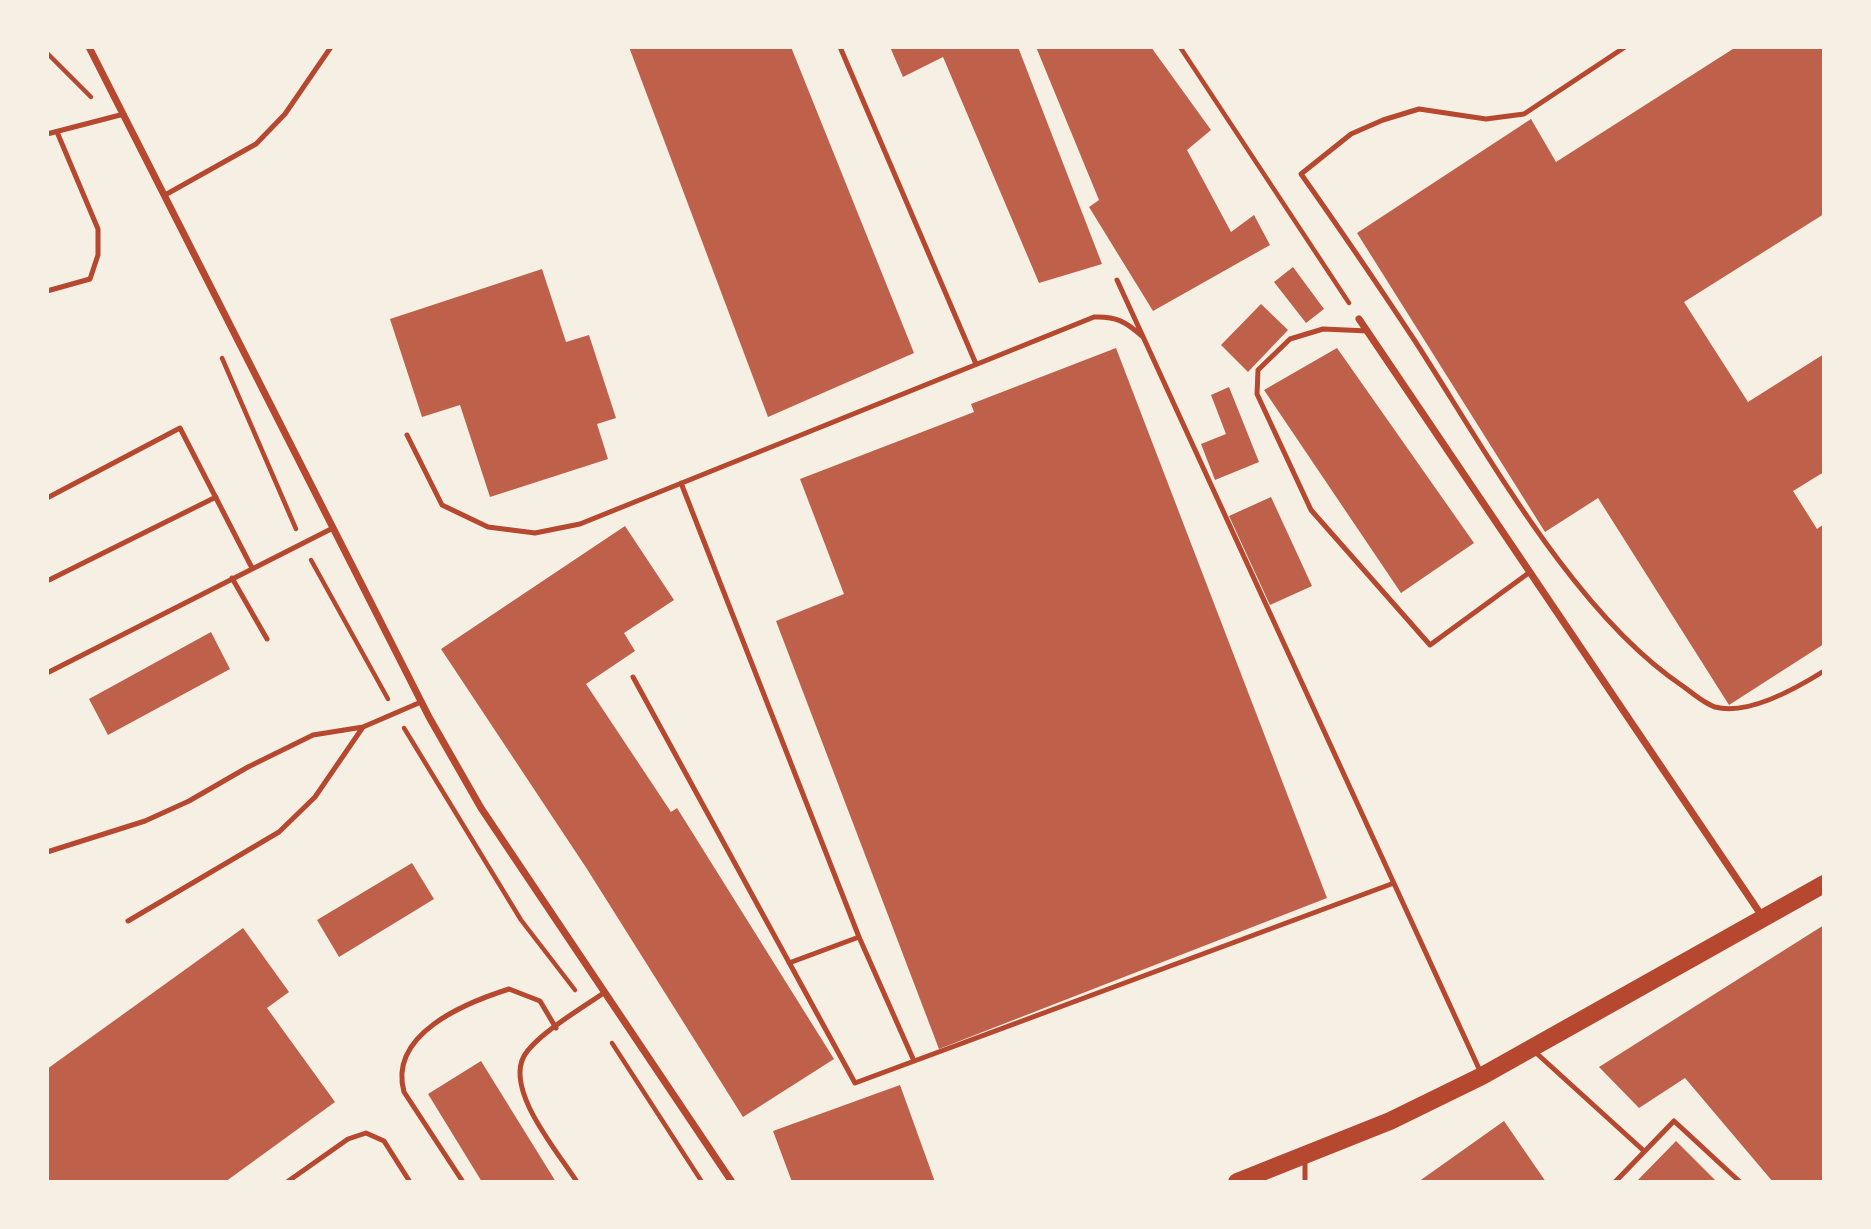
<!DOCTYPE html>
<style>
body{margin:0}
#map{position:relative;width:1871px;height:1229px;overflow:hidden;background:#f6efe4;font-family:Helvetica,sans-serif}
canvas{display:block}
.frame{position:absolute;inset:0;border:49px solid #f6efe4;pointer-events:none}
</style>
<div id="map">
<canvas width="1871" height="1229"></canvas>
<div class="frame"></div>
</div>
<script>
const g = document.querySelector('canvas').getContext('2d');
g.lineJoin = 'round';
function fillPath(path, color) { g.fillStyle = color; g.fill(path, 'evenodd'); }
function strokePath(path, color, width, dash) { g.strokeStyle = color; g.lineWidth = width; g.lineCap = dash ? 'butt' : 'round'; g.setLineDash(dash || []); g.stroke(path); }
fillPath(new Path2D(`
 M629 47H791L914 353 768 417Z
 M890 47H1018L1102 264 1039 283 943 57 903 77Z
 M1036 47H1151L1211 130 1187 150 1231 232 1254 215 1270 245 1153 311 1089 207 1099 200Z
 M1736 47H1824V214L1684 302 1748 402 1824 354V472L1793 491 1817 529 1824 524V644L1729 705 1598 498 1545 532 1357 233 1531 119 1556 162Z
 M1293 267 1324 309 1306 323 1274 282Z
 M542 269 566 342 589 335 616 418 597 424 608 459 490 497 460 405 422 417 390 319Z
 M1261 304 1288 330 1248 372 1221 345Z
 M1116 348 1327 898 939 1049 776 621 844 594 800 479 974 412 971 404Z
 M1337 348 1474 543 1401 593 1264 390Z
 M1229 387 1259 462 1215 480 1201 444 1226 434 1211 395Z
 M1271 497 1312 586 1270 605 1229 516Z
 M625 526 674 600 624 633 635 651 586 684 671 812 677 808 834 1059 743 1117 587 869 441 649Z
 M211 632 230 669 108 735 89 699Z
 M412 863 434 899 339 957 317 920Z
 M1824 925V1182H1773L1685 1078 1639 1108 1599 1067Z
 M243 928 289 992 267 1008 335 1102 225 1182H47V1069Z
 M481 1061 556 1182H482L428 1094Z
 M900 1085 935 1182H792L773 1131Z
 M1504 1121 1546 1182H1418Z
 M1676 1141 1717 1182H1636Z`), '#bf614a');
strokePath(new Path2D(`
 M1180 47 1349 303
 M47 53 91 97
 M222 358 296 529
 M311 560 388 699
 M404 728 521 920 575 990
 M612 1043 702 1182`), '#b5482f', 4.5);
strokePath(new Path2D(`
 M840 47 976 364
 M1625 47 1524 114 1486 119 1419 109 1383 120 1351 134 1301 174C1340 229 1378 285 1415 341 1486 451 1575 615 1684 687 1692 693 1705 704 1715 707 1748 716 1797 688 1824 671
 M47 134 124 114
 M165 195 256 144 285 114 331 47
 M1117 280 1481 1073
 M47 291 90 279 98 255V229L57 132
 M1368 331 1323 329 1290 339 1258 370 1257 394 1311 510 1430 645 1530 572
 M407 435 442 505 488 527 535 533 580 524 1094 317C1116 316 1126 322 1142 336
 M681 483 859 937 789 963
 M47 498 180 428 252 568
 M232 578 267 639
 M47 581 216 497
 M47 673 333 528
 M633 677 855 1083 1394 883
 M47 852 145 821 189 801 248 767 313 735 363 727
 M128 921 279 832 315 797 363 727 421 702
 M859 937 914 1061
 M1534 1051 1644 1151
 M287 1182 348 1139 366 1133 384 1141 410 1182
 M463 1182 404 1092C388 1034 465 1003 509 989L540 1001 556 1028
 M577 1182C558 1152 505 1091 524 1056 537 1034 584 1007 605 992
 M1305 1182V1158
 M1615 1182 1674 1121 1740 1182`), '#b5482f', 5);
strokePath(new Path2D(`
 M89 47 429 717 481 808 732 1182
 M1359 319 1764 919`), '#b5482f', 7);
strokePath(new Path2D(`
 M1237 1182 1390 1121 1482 1076 1824 884`), '#b5482f', 18);
</script>
